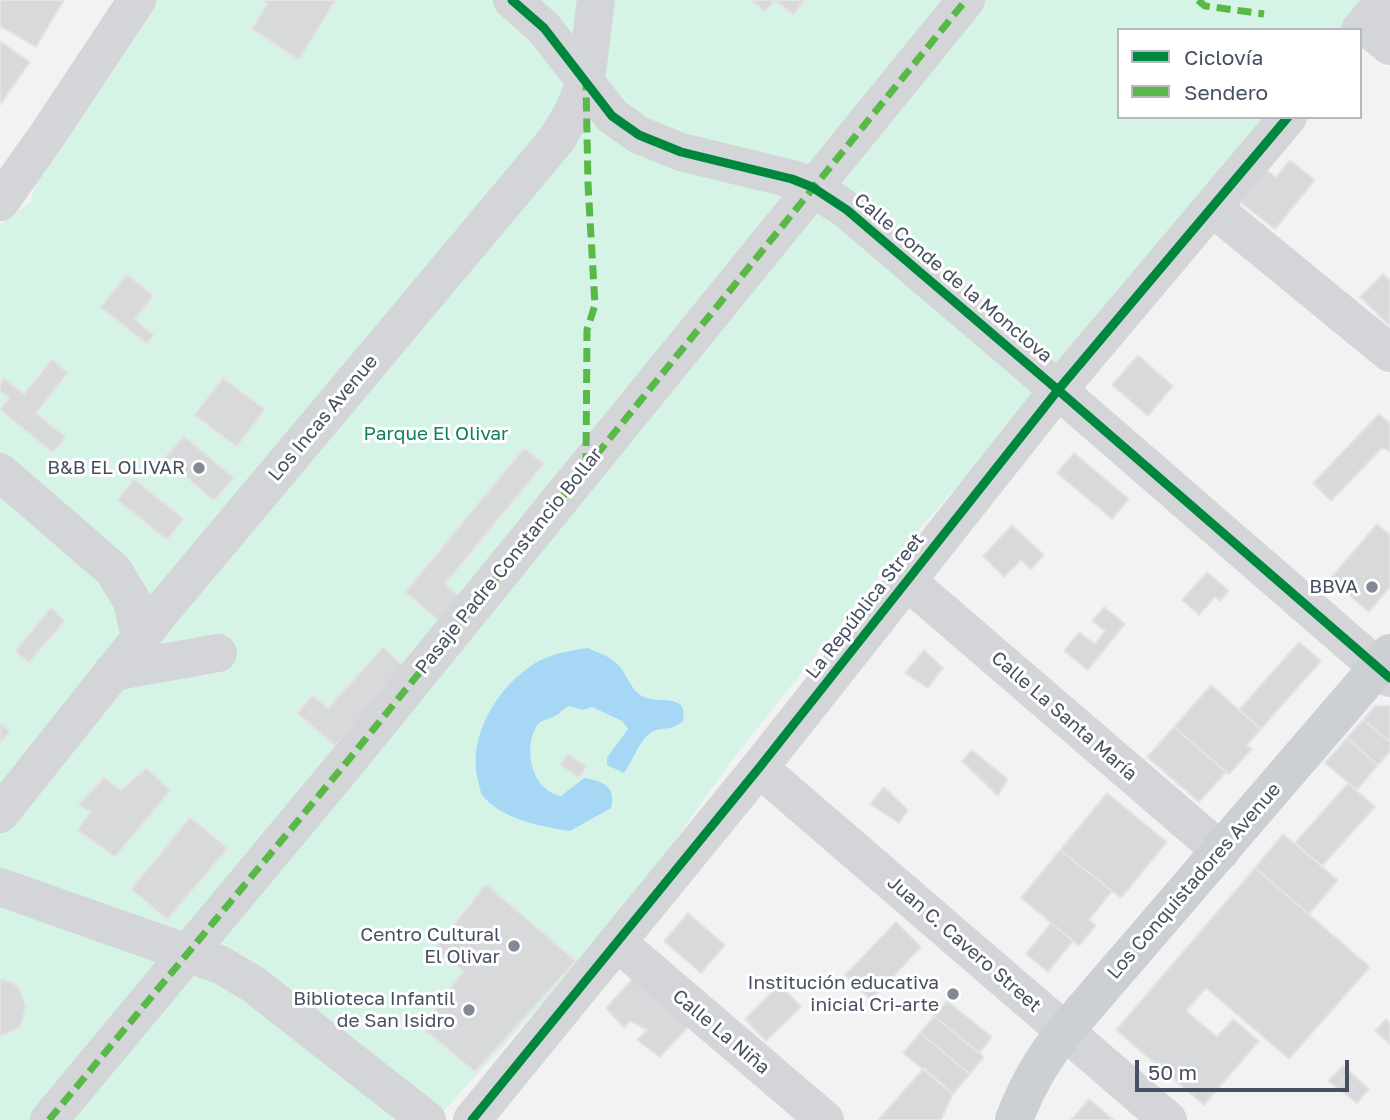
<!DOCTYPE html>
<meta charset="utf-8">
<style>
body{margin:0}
#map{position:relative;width:1390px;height:1120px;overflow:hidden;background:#f3f2f2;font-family:"Golos Text",sans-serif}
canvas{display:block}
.legend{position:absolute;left:1117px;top:28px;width:245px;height:91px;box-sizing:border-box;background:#fff;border:2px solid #b5b9c0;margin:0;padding:9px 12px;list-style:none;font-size:21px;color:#475062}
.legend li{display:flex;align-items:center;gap:14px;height:35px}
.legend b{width:35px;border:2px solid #b5b9c0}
.scale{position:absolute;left:1135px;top:1060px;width:214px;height:32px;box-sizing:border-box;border:4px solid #475062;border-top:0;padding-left:9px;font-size:21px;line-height:24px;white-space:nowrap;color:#475062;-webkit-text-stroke:5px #fff;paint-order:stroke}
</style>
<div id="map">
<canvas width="1390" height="1120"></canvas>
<ul class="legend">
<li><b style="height:9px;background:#00873e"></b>Ciclovía</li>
<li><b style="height:9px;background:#58b947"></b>Sendero</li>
</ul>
<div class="scale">50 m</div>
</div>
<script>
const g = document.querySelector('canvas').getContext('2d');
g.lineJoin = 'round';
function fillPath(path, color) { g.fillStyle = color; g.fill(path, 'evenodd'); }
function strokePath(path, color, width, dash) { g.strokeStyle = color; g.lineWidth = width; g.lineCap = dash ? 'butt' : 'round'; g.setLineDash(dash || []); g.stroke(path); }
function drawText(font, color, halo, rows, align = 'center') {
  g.font = font + ' "Golos Text",sans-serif'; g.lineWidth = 6; g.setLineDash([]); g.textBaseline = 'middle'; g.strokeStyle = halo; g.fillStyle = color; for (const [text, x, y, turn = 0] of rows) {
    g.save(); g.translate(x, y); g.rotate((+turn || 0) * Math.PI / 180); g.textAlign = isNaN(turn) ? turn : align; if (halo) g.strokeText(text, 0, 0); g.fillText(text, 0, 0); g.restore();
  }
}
fillPath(new Path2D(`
 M137 0H1368L1343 30H1119V117H1270L1055 373 874 582 729 764 617 923 435 1120H0V224L31 202 39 165Z`), '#d5f4e6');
fillPath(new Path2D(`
 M588 648C598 653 610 656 617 664 628 674 630 691 644 697 658 704 689 692 683 721 671 732 663 726 652 732 639 740 633 761 624 773L607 765V758L611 752 628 729 622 721 592 707 583 710 569 706C563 708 561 713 555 716 549 720 540 719 536 727 523 750 532 791 561 796L584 778C602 781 617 786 611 808L570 831C542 827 501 819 482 795 480 791 479 784 478 780 467 735 499 685 537 662 551 654 572 650 588 648Z`), '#a6d7f5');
const building = new Path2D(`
 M0 0H64L36 47 0 26Z
 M261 0H336L299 60 252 29 267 4Z
 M751 0H775L765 12Z
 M775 0H805L793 15Z
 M0 41 30 62 0 105Z
 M1290 160 1315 180 1275 229 1240 202 1266 170 1276 177Z
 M127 274 154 296 135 319 154 335 147 344 100 307Z
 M1383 274 1390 280V326L1360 297Z
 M1138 355 1173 386 1148 416 1112 385Z
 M52 359 68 373 36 413 66 437 53 453 0 410 9 397 0 392V383L4 378 24 394Z
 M223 378 265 409 237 447 194 415Z
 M1379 414 1390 423V451L1382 448 1331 501 1313 483Z
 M184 436 234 478 214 501 164 458Z
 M524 448 544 464 445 584 459 596 439 621 405 592Z
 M1074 453 1129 499 1112 519 1057 473Z
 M134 479 184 519 167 540 117 500Z
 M1377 524 1390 535V587L1369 612 1330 579Z
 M1012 525 1044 555 1031 570 1021 560 1004 577 983 556Z
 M1207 572 1229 591 1220 601 1215 597 1199 615 1182 600Z
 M51 607 65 621 29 663 15 651Z
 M1104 607 1125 624 1088 670 1064 651 1079 632 1095 644 1105 631 1092 621Z
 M1299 642 1321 661 1261 729 1239 710Z
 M383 647 405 667 335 746 297 713 313 695 328 708Z
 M924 650 943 668 928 688 905 673Z
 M1211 685 1261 729 1247 745 1252 749 1229 774 1174 727Z
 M1375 706H1390V742L1363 720Z
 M1363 720 1390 742V752L1378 765 1347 738Z
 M0 723 10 731 1 742 0 741Z
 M1174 727 1226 772 1199 802 1147 757Z
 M1347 738 1378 765 1357 790 1325 763Z
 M972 750 1008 779 998 796 962 761Z
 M568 754 587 766 579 778 560 765Z
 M146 768 171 790 115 857 77 830 90 812 78 805 104 777 121 790Z
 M1348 783 1375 807 1322 866 1295 843Z
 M884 787 908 810 899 823 870 804Z
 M1107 793 1167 842 1121 898 1060 850Z
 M190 817 228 848 167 920 131 889Z
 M1283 834 1338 880 1309 914 1255 868Z
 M1060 850 1112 891 1089 920 1096 925 1079 946 1021 898Z
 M1255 868 1370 967 1289 1059 1206 988 1186 1011 1217 1037 1233 1019 1259 1041 1204 1105 1116 1030Z
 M486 884 576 961 475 1072 422 1028 463 971 434 950Z
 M688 913 725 945 701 973 664 941Z
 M896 922 921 947 871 1000 845 975Z
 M1051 923 1073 941 1048 972 1026 954Z
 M634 977 689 1026 660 1057 637 1040 647 1030 630 1021 624 1028 606 1008Z
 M0 979 14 983 20 990 26 1007 21 1025 14 1031 0 1036Z
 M780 984 801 1007 766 1041 745 1019Z
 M947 1001 992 1037 979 1053 934 1016Z
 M934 1016 984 1057 970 1074 920 1033Z
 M1386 1019 1390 1023V1044L1375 1031Z
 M920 1033 970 1074 953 1094 903 1053Z
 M1343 1066 1369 1089 1357 1103 1328 1081Z
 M924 1068 953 1094 941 1120H878Z
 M1089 1099 1114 1120H1071Z`);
fillPath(building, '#d8d9db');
strokePath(building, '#e4e4e5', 2);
strokePath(new Path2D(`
 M512 0 544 28 612 116 639 135 681 152 792 179 812 187 847 210 1058 390 1390 678
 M1364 25 1390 46
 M1360 30 1385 0
 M0 202 46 137 137 0
 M1213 208 1390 353
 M0 472 113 570 132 601 140 637
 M907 581 1221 851
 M112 672 218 653
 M759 768 1168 1120
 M0 814 164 608 557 139 573 112 586 80 596 0
 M0 887 221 965 253 984 427 1120
 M618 943 825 1120
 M49 1120 346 763 966 0
 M472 1120 759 768 1058 390 1288 117`), '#d3d5d8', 38);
strokePath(new Path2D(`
 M1014 1120C1026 1087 1043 1058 1065 1031L1390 653`), '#cccfd4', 38);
strokePath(new Path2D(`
 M1198 0 1205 6 1264 14
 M586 467 587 330 595 305 588 184 586 84
 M49 1120 346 763 966 0`), '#58b947', 7, [14, 7]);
strokePath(new Path2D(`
 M512 0 544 28 612 116 639 135 681 152 792 179 812 187 847 210 1058 390 1390 678
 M472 1120 759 768 1058 390 1288 117`), '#00873e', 9);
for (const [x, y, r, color] of [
 [199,468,7,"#838994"],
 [1372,587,7,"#838994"],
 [514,946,7,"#838994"],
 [953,994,7,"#838994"],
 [469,1010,7,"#838994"]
]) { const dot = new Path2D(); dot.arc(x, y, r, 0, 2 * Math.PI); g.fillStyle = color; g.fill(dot); strokePath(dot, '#fff', 2.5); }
drawText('19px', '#475062', '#fff', [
 ["Calle Conde de la Monclova",953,278,40],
 ["Los Incas Avenue",323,418,-50],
 ["Pasaje Padre Constancio Bollar",509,561,-51],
 ["La República Street",865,606,-52],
 ["Calle La Santa María",1064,716,41],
 ["Los Conquistadores Avenue",1194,881,-49],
 ["Juan C. Cavero Street",964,944,41],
 ["Calle La Niña",721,1032,40]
]);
drawText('19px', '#0d825c', '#fff', [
 ["Parque El Olivar",436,434]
]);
drawText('19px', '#475062', '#fff', [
 ["B&B EL OLIVAR",185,468],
 ["BBVA",1358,587],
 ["Centro Cultural",500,935],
 ["El Olivar",500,957],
 ["Institución educativa",939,983],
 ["inicial Cri-arte",939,1005],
 ["Biblioteca Infantil",455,999],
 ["de San Isidro",455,1021]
], 'right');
</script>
